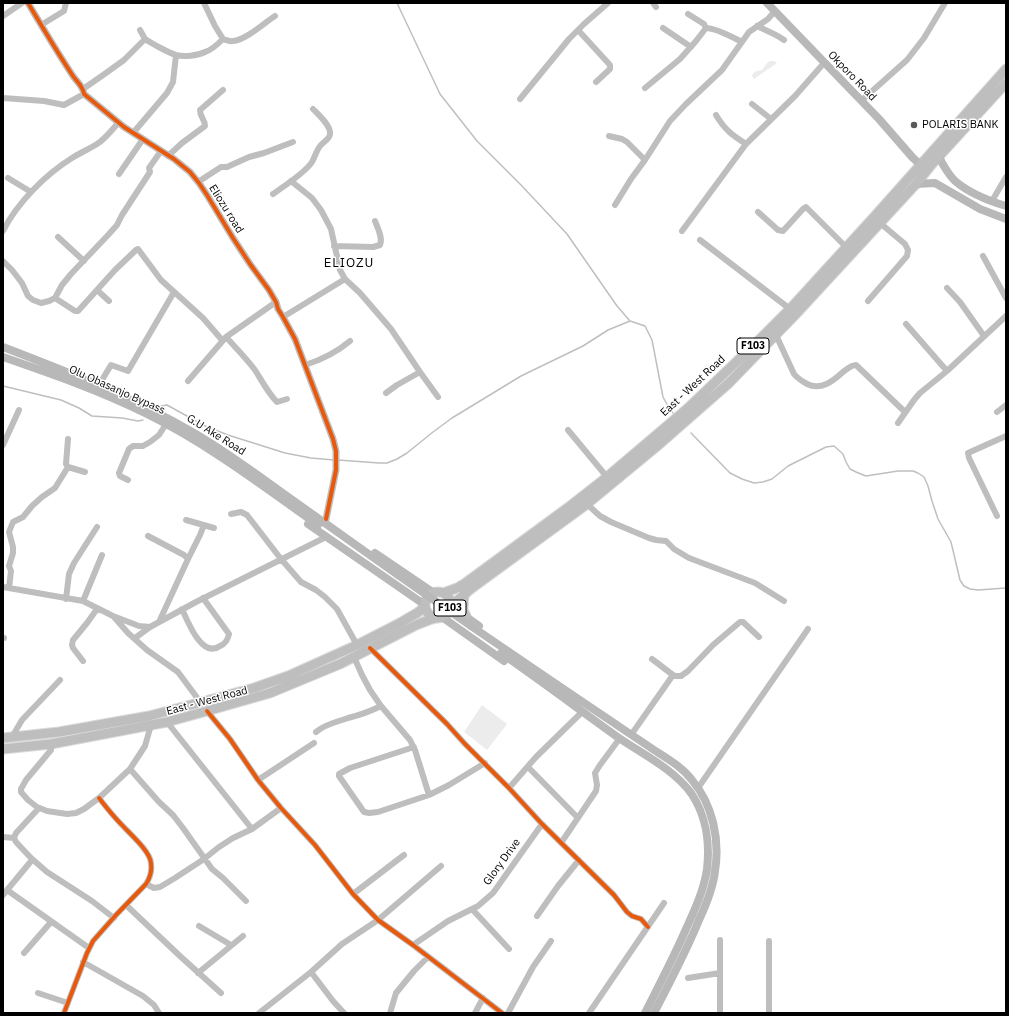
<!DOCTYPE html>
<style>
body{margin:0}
#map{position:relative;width:1009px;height:1016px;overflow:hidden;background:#fff;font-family:"IBM Plex Sans",sans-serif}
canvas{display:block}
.frame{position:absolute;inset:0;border:4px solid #000;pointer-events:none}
</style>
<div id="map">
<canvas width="1009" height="1016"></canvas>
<div class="frame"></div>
</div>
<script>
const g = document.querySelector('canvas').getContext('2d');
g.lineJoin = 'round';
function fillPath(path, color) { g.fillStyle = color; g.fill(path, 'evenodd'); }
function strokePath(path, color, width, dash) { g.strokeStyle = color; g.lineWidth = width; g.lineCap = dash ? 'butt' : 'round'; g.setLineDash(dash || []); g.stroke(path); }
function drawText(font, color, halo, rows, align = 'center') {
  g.font = font + ' "IBM Plex Sans",sans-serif'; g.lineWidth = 3; g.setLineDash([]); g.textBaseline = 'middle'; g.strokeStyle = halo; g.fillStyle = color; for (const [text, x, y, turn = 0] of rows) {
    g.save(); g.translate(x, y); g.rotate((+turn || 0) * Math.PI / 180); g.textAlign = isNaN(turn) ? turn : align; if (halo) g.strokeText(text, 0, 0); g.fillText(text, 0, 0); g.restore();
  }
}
fillPath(new Path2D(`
 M770 61H774L777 63 754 79 752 76C754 71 757 71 762 70L767 63Z
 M482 705 507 724 487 750 464 732Z`), '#ececec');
strokePath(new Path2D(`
 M397 3 440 94 477 141 521 185 567 234 617 306 630 321
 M3 386 61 400 79 408 92 416 122 418 138 421 143 420
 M157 409 161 406 167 405 205 426 228 435 285 453 311 458 334 460
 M691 433 730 473 742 479 754 483 763 482 772 479 788 466 826 447 834 446 843 454 846 462 850 469 856 472 866 476 898 471H913L918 473 924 477 928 486 932 501 938 519 951 542 960 580 964 586 970 589 978 590 1006 588
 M338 460 379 463H387L397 459 407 453 433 432 452 418 521 376 583 346 608 330 630 321 645 326 652 340 663 397 668 406 673 413`), '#bfbfbf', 1.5);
const primary = new Path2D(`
 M425 605a13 13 0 1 1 26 0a13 13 0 1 1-26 0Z
 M443 593 457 588 464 584 570 506 607 477 687 409 754 345 790 309 874 217 1006 69
 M464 594 463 610 466 616
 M451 604C459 601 464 594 472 588L587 504 656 447 729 383 796 314 916 184 932 164 1006 83
 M3 738 59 732 149 716 254 688 288 676 357 645 400 623 417 613 425 607
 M3 749 51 744 167 722 207 711 270 693 340 664 416 625 429 620 436 618`);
strokePath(primary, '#dbdbdb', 11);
strokePath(new Path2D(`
 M204 3 215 26 223 39C226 40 230 42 233 41 246 40 264 23 275 16
 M653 3 656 7
 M688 14 704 24 706 28
 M3 16 22 3
 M41 25 64 11 66 3
 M757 26C767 31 776 34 784 40
 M663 28 691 47
 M140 30 145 39
 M578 30 610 65V69L596 82
 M645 88 680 59 696 41 706 28C716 28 732 37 742 42
 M83 89 106 73 124 60 145 39C151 43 169 53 176 55 184 57 197 56 205 52 212 50 218 44 223 39
 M3 98 44 101 64 105 84 94
 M520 99 569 39 584 24 608 3
 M861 101 907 60 924 38 945 3
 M752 104 771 119
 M716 115C725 130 732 135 746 144
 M133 133 167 93 173 82 176 55
 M609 136 622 139 627 142 645 160
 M168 156 182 143 205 126C205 119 200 118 200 110L223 90
 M119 174 143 139
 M8 178 31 192
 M291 181 312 198 321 210 331 229 340 270 345 279 360 293 391 329 420 372 397 385 386 393
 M198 182 221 167H227L249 157 264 153 293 142
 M273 194C284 186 305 173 312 162 315 157 316 151 320 146 323 142 330 139 330 134 331 126 319 115 313 109
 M992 201 1006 177
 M615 205 631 179 645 160 670 121 686 104 722 70 749 32 768 19 775 11
 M758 212 778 230 783 231 803 209 806 207 846 247
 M3 231C17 203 46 174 72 158 80 153 89 149 97 144 105 139 112 130 118 123
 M682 231 746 144 795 96 824 63
 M58 237 84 261
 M700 240 790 309
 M334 246 373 247 380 245C383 238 378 229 375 221
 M983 256 1006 298
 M3 261 12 270 22 283 28 296 33 300 41 303 49 301 55 298 62 285 71 274 109 234 117 225 122 215 150 172 149 168 161 151
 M947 288 960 302 984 336
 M97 290 109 301
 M55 298 75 311H78L115 270 136 250 138 249 161 280 203 318 222 340
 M868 301 907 256 908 250 905 244 880 223
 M283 317 345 279
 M906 324 947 371
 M776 335 794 374C798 379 802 381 807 384 821 391 833 381 843 372 847 369 851 365 856 365L905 412
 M226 337C236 348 246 358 255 370 262 381 268 393 277 402L287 399
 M305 365C321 360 337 352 350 341
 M420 372 438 397
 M188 381 226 337 276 302
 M99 385 111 365 128 371 174 292
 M997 412 1006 405
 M898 423 914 400 920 393 947 371 1006 316
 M568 430 607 477
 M3 445 19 410
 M68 467 85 472
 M128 480 120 476 119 473 129 449 133 446H143L150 442 159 435 166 424
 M587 504 600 516 611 522 649 538 656 540 666 541 674 549 689 558 755 583 784 601
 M231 514 241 512 247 515 281 559 301 582 316 590 325 597 337 609 357 645
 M997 516 969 458 968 453 1006 436
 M186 520 214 528
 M148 536 184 555 188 559 159 622
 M188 559 200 535 204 525
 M3 587 83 601 113 616 139 626 150 627
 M9 588 11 571 9 566 13 553V547L9 532 13 522 23 517 32 506 42 497 55 488 68 467 66 464 68 439
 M66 599 69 574 74 563 97 527
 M83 601 102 555
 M182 609C188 622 202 659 220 646 225 644 228 639 229 634L203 598
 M114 617 128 633 147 650 178 672 201 703
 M3 638H4
 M135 638 150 627 196 602 326 537
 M370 648 447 724 465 744 509 788 542 824 614 895 627 912 632 916 641 919 648 927
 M354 657 362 675 370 690 381 706 410 740 415 750 429 795
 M83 661 73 648 72 645 73 640 87 623 97 609
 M673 675 675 676H681L688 671 713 645 740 622H743L759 637
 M207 711 230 739 258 780 281 808 315 845 353 894 378 920 413 945 502 1013
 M167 722 252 829
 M316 732C325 724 337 722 348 718 360 715 371 711 381 706
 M631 735 673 675 652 659
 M12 737 22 720 60 680
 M51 744V750L26 780 21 789V792L28 800 37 807 47 811 67 814 76 813 84 809 99 798 130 769 145 746 151 725
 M414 747 350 768 339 774V776L364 812 369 813 378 812 429 795 449 785 485 763
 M528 767 578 818
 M130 769 159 802 173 815 183 828 212 869 223 878 246 901
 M258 780 314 743
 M509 788 536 757 582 712
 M698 788 808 629
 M39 808 16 833 14 838 16 842 31 858 47 872 92 901 114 918
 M3 837 14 838
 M561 843 596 791 597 785 595 773 600 765 620 738
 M146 884 154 888 160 887 175 878 204 859 219 847 233 838 252 829 281 808
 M7 890 89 948
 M353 894 404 855
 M3 895 32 860
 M126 905 181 957 221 993
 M472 909 509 949
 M537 916 558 886 579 860
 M199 926 231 945
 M720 940V1013
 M413 945 448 921 478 906 493 893 542 824
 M24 953 51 922
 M83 962 143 996 154 1005 159 1013
 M311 972 333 1001 344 1013
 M198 973 243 936
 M688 978 720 973
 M38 993 68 1003
 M64 1013 87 953 93 941 116 915 146 884C150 878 152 870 151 863 150 851 130 834 121 824 113 816 106 807 99 798
 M259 1013 311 972 342 944 378 920 441 866
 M390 1013 396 993 414 971 428 957
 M475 1013 483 998
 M508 1013 533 967 551 941
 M589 1013 664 903
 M769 1013V941`), '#bebebe', 6);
strokePath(new Path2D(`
 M28 3C43 28 57 52 73 76 77 82 83 86 84 94L124 127 174 159 190 172 199 183 207 195 233 238 250 264 269 290 276 302 278 309 283 317 295 339 333 439 336 451V470L326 519`), '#bebebe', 7);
strokePath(new Path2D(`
 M767 3 879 119 913 158 921 165
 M939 157C943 165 948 174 955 181 968 192 989 201 1006 206
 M916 184 935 183 980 209 1006 219
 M3 347C68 372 133 397 194 433 225 451 255 473 284 494 322 521 360 548 398 575
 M3 357C52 374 101 391 147 414 208 444 263 486 318 525
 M308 524 425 605
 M375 553 434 593
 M451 606 479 626
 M442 617 504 661
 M471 626C518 658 566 691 614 723 627 732 641 741 654 750 668 759 682 767 692 780 713 805 720 840 715 871 713 889 706 905 699 920 686 952 670 982 654 1013
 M501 653C541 681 580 710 619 738 644 755 673 769 691 793 706 815 710 843 707 869 704 890 695 909 686 929 674 957 659 985 645 1013`), '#b8b8b8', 8);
strokePath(primary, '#bebebe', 9);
strokePath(new Path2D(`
 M398 575 471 626`), '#b8b8b8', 8);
strokePath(new Path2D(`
 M28 3C43 28 57 52 73 76 77 82 83 86 84 94L124 127 174 159 190 172 199 183 207 195 233 238 250 264 269 290 276 302 278 309 283 317 295 339 333 439 336 451V470L326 519
 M370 648 447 724 465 744 509 788 542 824 614 895 627 912 632 916 641 919 648 927
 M207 711 230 739 258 780 281 808 315 845 353 894 378 920 413 945 502 1013
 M64 1013 87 953 93 941 116 915 146 884C150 878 152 870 151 863 150 851 130 834 121 824 113 816 106 807 99 798`), '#e8590c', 4);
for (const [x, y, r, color] of [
 [914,125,4,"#595959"]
]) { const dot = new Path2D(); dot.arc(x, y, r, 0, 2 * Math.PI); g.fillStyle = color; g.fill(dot); strokePath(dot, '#fff', 1.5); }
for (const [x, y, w] of [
 [753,346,32],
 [450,608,32]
]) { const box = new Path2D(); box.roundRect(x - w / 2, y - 8, w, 16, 3); g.fillStyle = '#fff'; g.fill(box); strokePath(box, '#000', 1); }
drawText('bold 10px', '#000', null, [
 ["F103",753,346],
 ["F103",450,608]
]);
drawText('11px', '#000', '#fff', [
 ["Okporo Road",852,76,46],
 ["Eliozu road",226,209,58],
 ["East - West Road",693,386,-43],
 ["Olu Obasanjo Bypass",117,390,24],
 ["G.U Ake Road",216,435,32],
 ["East - West Road",207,701,-15],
 ["Glory Drive",502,862,-54]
]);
drawText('11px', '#000', '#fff', [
 ["POLARIS BANK",922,125]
], 'left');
g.letterSpacing = '1px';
drawText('13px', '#000', '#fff', [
 ["ELIOZU",349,263]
]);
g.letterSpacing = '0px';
</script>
